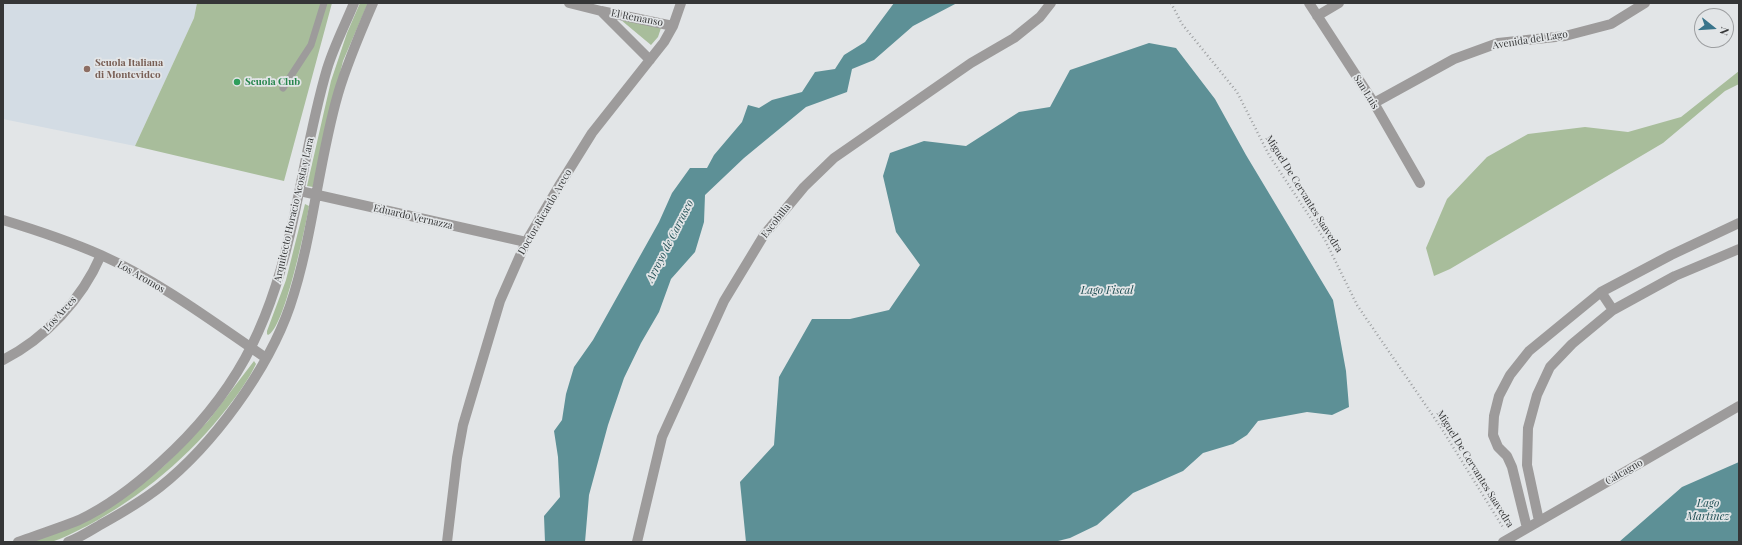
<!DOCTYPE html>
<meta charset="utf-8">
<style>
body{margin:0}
#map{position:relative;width:1742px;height:545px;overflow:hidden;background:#e2e5e7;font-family:"Playfair Display",serif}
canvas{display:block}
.frame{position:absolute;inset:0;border:4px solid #353637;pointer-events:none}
.north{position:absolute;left:1694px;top:8px;width:40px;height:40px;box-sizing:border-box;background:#e2e5e7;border:1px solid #9d9fa1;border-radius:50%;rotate:107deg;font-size:11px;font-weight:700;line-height:16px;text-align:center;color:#353637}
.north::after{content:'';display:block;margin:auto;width:14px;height:18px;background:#38748b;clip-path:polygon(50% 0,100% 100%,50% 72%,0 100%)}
</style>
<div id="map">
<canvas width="1742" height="545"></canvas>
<div class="frame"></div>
<div class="north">N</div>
</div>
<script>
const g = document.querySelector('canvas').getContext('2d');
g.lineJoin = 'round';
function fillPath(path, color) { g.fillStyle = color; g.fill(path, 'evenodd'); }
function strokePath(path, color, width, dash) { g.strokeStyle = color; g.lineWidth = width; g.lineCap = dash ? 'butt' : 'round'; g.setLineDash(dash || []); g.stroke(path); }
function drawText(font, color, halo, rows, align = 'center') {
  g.font = font + ' "Playfair Display",serif'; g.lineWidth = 3.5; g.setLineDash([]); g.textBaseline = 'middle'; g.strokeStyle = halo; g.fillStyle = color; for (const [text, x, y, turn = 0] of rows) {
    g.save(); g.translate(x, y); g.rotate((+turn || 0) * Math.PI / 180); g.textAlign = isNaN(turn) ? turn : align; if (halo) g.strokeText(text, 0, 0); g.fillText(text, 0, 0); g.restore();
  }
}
fillPath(new Path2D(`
 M3 3H197L194 18 135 146 3 119Z`), '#d3dce4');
fillPath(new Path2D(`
 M197 3H332L284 181 135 146 194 18Z
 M360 3H368L343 61 313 187 307 186 331 81 347 33Z
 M621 20 661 28 658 37 651 45Z
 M1739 71V84L1725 91 1663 143 1450 269 1434 276 1426 248 1447 199 1487 157 1528 134 1585 127 1628 132 1681 117Z
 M305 204 309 206C306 225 284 330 268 335L267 334V331L286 280Z
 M254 361 256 364C249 379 238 394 228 407 190 456 141 497 87 526 76 531 63 539 50 542 45 543 38 542 32 542L144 482 165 465 208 421Z`), '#a8bd9b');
fillPath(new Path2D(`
 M894 3H957L913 26 874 60 852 69 847 92 806 107 744 158 705 195 704 222 695 252 671 279 659 312 641 343 624 378 608 425 589 495 585 542H545L544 516 560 497 558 457 554 431 562 420 566 394 574 367 593 340 659 222 672 193 690 168H707L714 155 742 122 748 105 759 108 772 100 802 92 815 72 835 69 844 55 865 42Z
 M1149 43 1176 48 1215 99 1246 155 1333 300 1346 371 1349 407 1332 415 1307 412 1258 421 1247 435 1233 444 1203 453 1183 471 1133 493 1097 525 1070 538 1054 542H746L740 482 774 445 779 377 812 319H850L889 310 920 265 896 232 883 176 890 153 924 141 966 146 1019 112 1050 107 1070 70Z
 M1739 462V542H1619L1682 487Z`), '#5d9096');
strokePath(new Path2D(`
 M1171 3 1182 24 1237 92 1269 155 1325 240 1357 305 1440 426 1504 529`), '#9d9fa1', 2.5, [1, 3]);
strokePath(new Path2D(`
 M283 88 311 45 324 3`), '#9d9b9b', 7);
strokePath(new Path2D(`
 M569 3 601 11 673 26
 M1309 3 1374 103 1420 183
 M601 11 650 60
 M1317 16 1339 3
 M1374 103 1454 59 1498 43 1565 36 1611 24 1645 3
 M300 191 526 242
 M3 220C36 230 69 241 101 255 157 280 215 323 266 358
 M1601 292 1613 310
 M3 360C46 338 82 299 101 255
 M1539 521 1527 465 1528 428 1537 395 1550 367 1572 344 1613 310 1675 276 1739 249
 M1527 528 1512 467 1507 456 1498 447 1493 435 1494 416 1499 396 1510 375 1529 351 1601 292 1671 255 1739 223
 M18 542C38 535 59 528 79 520 109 506 137 484 161 462 235 395 268 329 290 234 303 179 311 123 327 69 334 46 345 25 354 3
 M68 542C79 538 90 531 100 525 120 514 142 501 160 487 213 445 268 370 290 306 313 238 318 163 338 94 347 63 360 33 373 3
 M447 542 457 458 463 425 500 301 526 242 559 186 592 133 664 42 673 26 681 3
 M637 542 662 437 724 301 764 235 804 187 834 158 971 63 1014 38 1040 17 1051 3
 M1503 542 1739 406`), '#9d9b9b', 10);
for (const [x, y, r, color] of [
 [87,69,4,"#8d6e63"],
 [237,82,4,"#2e9e5b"]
]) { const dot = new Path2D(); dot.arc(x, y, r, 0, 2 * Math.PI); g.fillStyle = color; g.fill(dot); strokePath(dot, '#e2e5e7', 1.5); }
drawText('10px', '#353637', '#e2e5e7', [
 ["El Remanso",637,18,11],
 ["Avenida del Lago",1530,40,-9],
 ["San Luis",1366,92,58],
 ["Miguel De Cervantes Saavedra",1304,194,58],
 ["Arquitecto Horacio Acosta y Lara",294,210,-77],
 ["Doctor Ricardo Areco",545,212,-60],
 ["Eduardo Vernazza",413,217,13],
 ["Escobilla",776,221,-52],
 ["Los Aromos",141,277,30],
 ["Los Arces",60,314,-48],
 ["Miguel De Cervantes Saavedra",1475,469,58],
 ["Calcagno",1624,472,-30]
]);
drawText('bold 10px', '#785e54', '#e2e5e7', [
 ["Scuola Italiana",95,63],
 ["di Montevideo",95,75]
], 'left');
drawText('bold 10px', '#27864d', '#e2e5e7', [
 ["Scuola Club",245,82]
], 'left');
drawText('italic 11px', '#1e4d52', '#e2e5e7', [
 ["Arroyo de Carrasco",670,241,-63],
 ["Lago Fiscal",1107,291],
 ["Lago",1708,504],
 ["Martínez",1708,517]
]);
</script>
